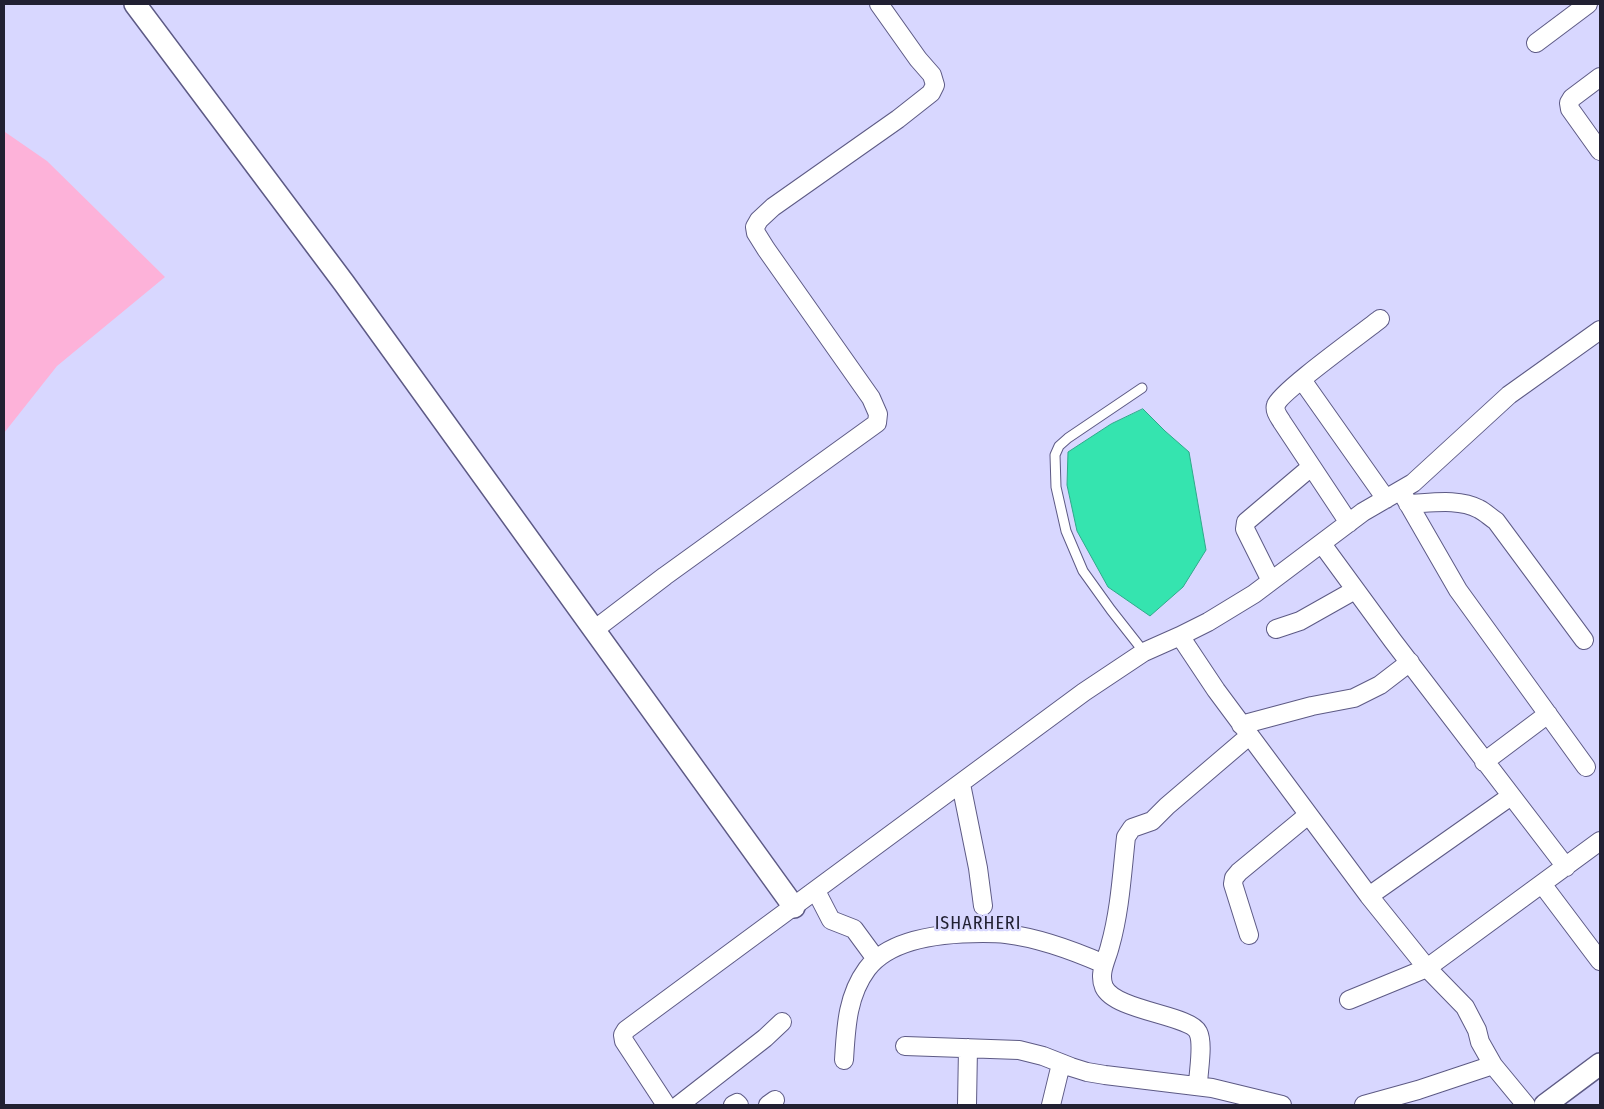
<!DOCTYPE html>
<style>
body{margin:0}
#map{position:relative;width:1604px;height:1109px;overflow:hidden;background:#d8d7ff;font-family:"Fira Sans Condensed",sans-serif}
canvas{display:block}
.frame{position:absolute;inset:0;border:5px solid #212032;pointer-events:none}
</style>
<div id="map">
<canvas width="1604" height="1109"></canvas>
<div class="frame"></div>
</div>
<script>
const g = document.querySelector('canvas').getContext('2d');
g.lineJoin = 'round';
function fillPath(path, color) { g.fillStyle = color; g.fill(path, 'evenodd'); }
function strokePath(path, color, width, dash) { g.strokeStyle = color; g.lineWidth = width; g.lineCap = dash ? 'butt' : 'round'; g.setLineDash(dash || []); g.stroke(path); }
function drawText(font, color, halo, rows, align = 'center') {
  g.font = font + ' "Fira Sans Condensed",sans-serif'; g.lineWidth = 4.5; g.setLineDash([]); g.textBaseline = 'middle'; g.strokeStyle = halo; g.fillStyle = color; for (const [text, x, y, turn = 0] of rows) {
    g.save(); g.translate(x, y); g.rotate((+turn || 0) * Math.PI / 180); g.textAlign = isNaN(turn) ? turn : align; if (halo) g.strokeText(text, 0, 0); g.fillText(text, 0, 0); g.restore();
  }
}
fillPath(new Path2D(`
 M5 132 47 161 165 277 57 366 4 433Z`), '#fdb2d9');
const water = new Path2D(`
 M1143 409 1165 431 1189 452 1206 550 1183 587 1150 616 1108 587 1077 531 1067 485 1068 452 1111 424Z`);
fillPath(water, '#35e4af');
strokePath(water, '#2fa98a', 1);
const service = new Path2D(`
 M1142 388 1068 438 1059 446 1055 455 1056 487 1066 531 1083 571 1111 610 1144 652`);
const minor = new Path2D(`
 M1536 43 1588 4
 M1600 77 1572 98 1569 103 1570 109 1600 151
 M1302 380 1386 499
 M1401 491 1458 590 1586 767
 M1408 504C1431 503 1459 498 1479 509 1485 512 1490 517 1496 521L1584 640
 M1349 523 1282 422C1279 417 1274 411 1276 405 1280 392 1364 332 1380 319
 M1322 544 1393 641 1566 867
 M1271 581 1245 529 1246 522 1311 467
 M1276 629 1300 621 1355 590
 M594 630 665 576 877 423 878 414 871 398 766 249 756 233 755 227 759 220 773 207 898 119 931 93 935 85 932 75 918 59 879 4
 M1180 636 1208 622 1254 594 1363 512 1413 483 1509 395 1600 330
 M1241 725 1312 706 1354 698 1380 685 1410 662
 M1484 762 1548 714
 M961 784 978 868 983 906
 M1542 884 1600 961
 M816 891 831 920 854 929 876 959
 M1369 896 1511 796
 M1249 935 1233 884 1234 878 1239 872 1308 815
 M1349 1000 1427 968 1600 841
 M905 1046 1019 1050 1043 1056 1071 1067 1087 1072 1105 1075 1212 1088 1282 1105
 M844 1060C846 1028 847 996 867 969 891 937 946 933 983 933 990 933 998 933 1006 934 1040 938 1072 950 1104 964
 M1198 1086C1198 1072 1204 1044 1198 1032 1190 1015 1115 1011 1104 987 1098 973 1107 959 1110 946 1120 911 1122 873 1126 837L1132 828 1152 821 1167 806 1249 736
 M666 1105 624 1041 623 1035 626 1030 1084 692 1144 652 1180 636 1216 690 1369 896 1427 968 1465 1007 1477 1030 1480 1042 1493 1065 1526 1105
 M679 1105 765 1038 782 1022
 M733 1105 737 1103 739 1105
 M768 1105 775 1100
 M967 1105 968 1048
 M1051 1105 1061 1064
 M1364 1105 1418 1090 1493 1065`);
const tertiary = new Path2D(`
 M135 4 344 283 794 907
 M1545 1105 1600 1064`);
strokePath(service, '#5d5a85', 11);
strokePath(minor, '#5d5a85', 20);
strokePath(tertiary, '#5d5a85', 24);
strokePath(service, '#fff', 9);
strokePath(minor, '#fff', 18);
strokePath(tertiary, '#fff', 21);
g.letterSpacing = '1px';
drawText('18px', '#212032', '#d8d7ff', [
 ["ISHARHERI",978,924]
]);
g.letterSpacing = '0px';
</script>
